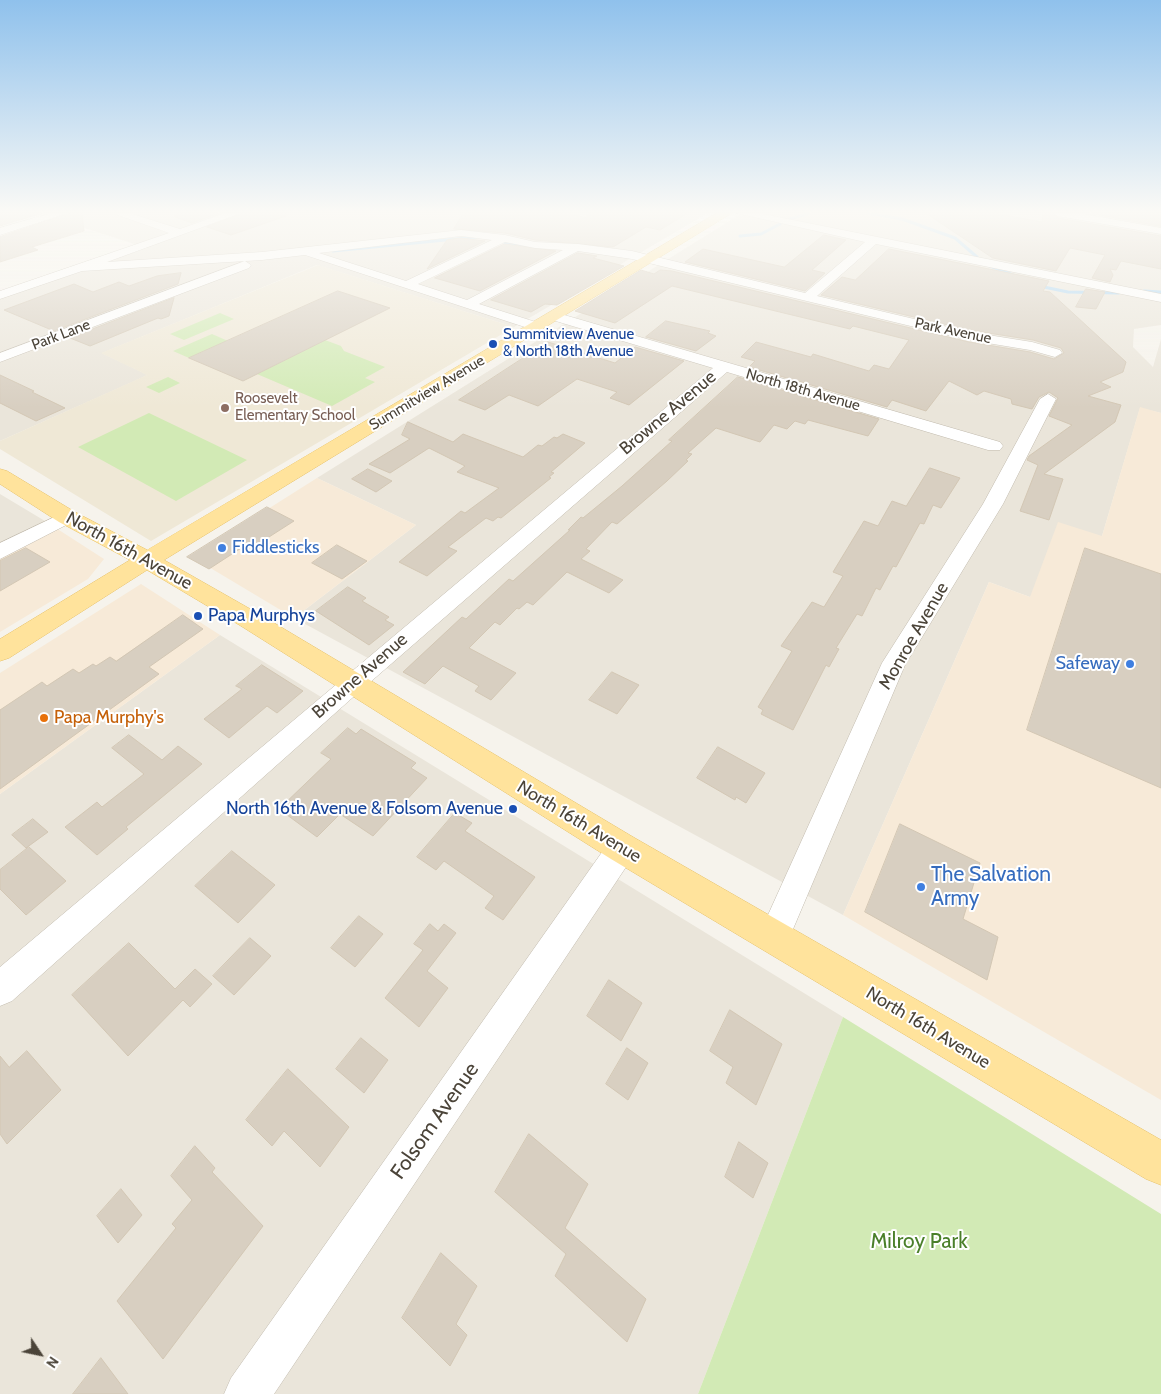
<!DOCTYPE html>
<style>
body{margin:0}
#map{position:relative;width:1161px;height:1394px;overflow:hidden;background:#f6f3ec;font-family:Cabin,sans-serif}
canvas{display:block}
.north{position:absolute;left:15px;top:1329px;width:50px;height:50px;-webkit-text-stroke:4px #fff;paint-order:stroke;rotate:124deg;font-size:14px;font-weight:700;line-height:20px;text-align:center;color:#4b4439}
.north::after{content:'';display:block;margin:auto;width:18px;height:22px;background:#4b4439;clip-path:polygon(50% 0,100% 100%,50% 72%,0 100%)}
</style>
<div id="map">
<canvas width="1161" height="1394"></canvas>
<div class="north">N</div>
</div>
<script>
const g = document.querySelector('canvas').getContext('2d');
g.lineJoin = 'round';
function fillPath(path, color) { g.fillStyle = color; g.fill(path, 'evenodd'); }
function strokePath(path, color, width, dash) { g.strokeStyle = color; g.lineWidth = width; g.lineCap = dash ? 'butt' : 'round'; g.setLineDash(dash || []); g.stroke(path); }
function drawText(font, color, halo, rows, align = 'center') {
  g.font = font + ' Cabin,sans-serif'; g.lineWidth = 4; g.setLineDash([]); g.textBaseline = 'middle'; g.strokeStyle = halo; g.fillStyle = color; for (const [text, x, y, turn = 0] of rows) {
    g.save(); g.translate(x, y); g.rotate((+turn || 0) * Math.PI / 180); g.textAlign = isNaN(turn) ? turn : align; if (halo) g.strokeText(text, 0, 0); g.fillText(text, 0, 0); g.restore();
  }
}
fillPath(new Path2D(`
 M72 213H708L514 327 317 265 102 353 148 375 0 441V297L147 248 81 227Z
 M742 213H1161V325L1134 329 1133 347 1153 367 1161 339V413L1140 408 1102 536 1030 597 989 582 843 915 294 618 416 525 317 478Z
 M0 494 45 521 0 545Z
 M220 635 843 1017 698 1394H0V794Z`), '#eae5da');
fillPath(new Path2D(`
 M1140 407 1161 413V1100L843 915 989 582 1030 597 1058 522 1102 536Z
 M317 478 416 525 294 618 192 557Z
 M45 521 104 559 88 579 0 632V545Z
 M141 584 220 635 0 794V673Z`), '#f7ead8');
fillPath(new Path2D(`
 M318 265 514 327 151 541 0 449V441L147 375 101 353Z`), '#efe8d6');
fillPath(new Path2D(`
 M220 313 234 319 184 340 170 334Z
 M212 334 228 341 189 358 173 351Z
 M325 340 341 346 344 351 385 367 365 378 375 382 332 406 257 374Z
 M168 377 180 383 159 393 146 387Z
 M149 413 247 460 176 501 78 447Z
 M843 1017 1161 1214V1394H698Z`), '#d2eab5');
strokePath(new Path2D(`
 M868 213 902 219 955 238 977 257
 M790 219 810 213
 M740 236 761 234 780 224
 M505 243 541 248
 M333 251 476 237
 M990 266 1013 275
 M1039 286 1068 292 1119 293
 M1144 291 1161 292`), '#a9d4f2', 3);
const building = new Path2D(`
 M0 213H43L0 226Z
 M70 213H82L84 231 32 247 38 250 0 262V237Z
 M176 213H219L192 223 175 217Z
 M243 213H285L286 216 231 235 207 227Z
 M464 213H567L587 218V213H688L660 230 646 227 613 247 535 240 505 233 454 229Z
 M926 213H993L1042 222 1043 213H1051L1058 218 1161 236V269L1121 261 1116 270 1110 269 1113 275 1110 282 1092 278 1105 255 1070 248 1056 271 993 258Z
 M1090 213H1161V226Z
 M824 235 846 240 812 270 825 273 805 291 685 262 703 249 784 267Z
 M461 238 485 241 427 269 447 240Z
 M505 244 556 251 480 291 435 278Z
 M889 249 1049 281 1043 291 1050 292 1126 362 1123 372 1100 382 1111 387 1088 396 1121 405 1115 422 1044 474 1063 479 1049 520 1020 511 1038 465 1027 460 1029 456 1072 425 1049 416 1058 398 1049 392 1039 397 1032 409 1012 404 1011 399 984 391 977 395 949 381 926 411 892 400 887 407 749 367 755 361 741 357 756 342 811 357 813 354 869 371 874 365 889 369 909 340 853 326 850 329 672 286 615 323 575 311 641 270 654 274 660 270 672 271 969 342 1030 352 1054 359 1064 353 1061 348 1033 340 969 330 821 295 842 277 855 280Z
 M578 253 597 256 593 258 624 266 557 305 545 304 531 312 491 300Z
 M181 273 178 284 54 331 4 310 74 284 93 292 119 282 129 286 157 276Z
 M1086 289 1105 292 1096 309 1076 307Z
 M338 291 390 308 243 381 189 358Z
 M174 298 169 316 161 319 158 318 90 346 70 338Z
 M666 321 710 331 708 333 716 336 696 351 646 337Z
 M548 342 615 363 635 347 684 361 629 405 610 398 617 392 577 379 538 406 509 395 485 410 459 400Z
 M0 375 34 391 32 392 65 408 36 421 0 403Z
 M738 377 879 419 868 436 808 420 805 424 795 421 787 429 774 425 760 442 716 428 688 453 692 454 686 460 688 461 667 481 617 524 612 522 586 549 590 551 581 559 623 580 609 593 567 572 533 605 527 602 519 609 517 608 500 625 495 622 469 648 516 673 491 700 475 691 479 686 443 666 425 684 403 672 462 617 466 619 509 579 513 581 570 530H568L581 517 583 518 622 486 672 441 669 440Z
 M408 422 453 442 463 434 523 457 538 445 542 446 554 437 557 438 563 434 585 443 551 472 554 473 549 477 551 478 501 518 498 517 493 521 486 518 448 547 457 551 427 576 399 562 461 511 465 513 499 488 457 472 465 466 429 448 390 473 369 464 410 439 402 435Z
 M930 468 960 478 941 508 933 505 924 524 920 523 896 567 893 566 880 590 876 588 862 616 857 614 836 648 839 649 829 667 826 665 793 730 761 714 763 710 758 707 792 651 781 646 812 602 824 607 843 576 833 572 864 521 878 526 892 501 906 506Z
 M368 469 392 481 376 492 352 479Z
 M267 507 294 521 258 544 252 541 209 569 187 557Z
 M337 545 367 561 342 579 312 563Z
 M26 548 50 562 0 591V561Z
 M1085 548 1161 574V788L1027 730Z
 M348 587 366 598 362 601 389 617 385 620 394 625 369 645 316 611Z
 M183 615 203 629 149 667 159 674 0 789V710L42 682 47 686 73 669 79 673 93 664 96 666 110 657 116 661Z
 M262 665 303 691 277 713 267 706 229 738 204 719 242 689 236 686Z
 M612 672 639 685 617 714 589 700Z
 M348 728 356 734 361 729 416 763 411 768 427 778 373 836 340 814 317 837 279 809 331 759 321 753Z
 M129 735 162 760 178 746 202 764 126 827 128 829 97 855 65 827 97 802 102 807 144 774 112 748Z
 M718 747 765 773 746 803 736 797 735 800 697 778Z
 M455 813 472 823 465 831 535 877 503 920 485 908 494 896 444 861 436 870 417 857Z
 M33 819 48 832 26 848 12 835Z
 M900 824 980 863 963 919 998 937 987 980 865 912Z
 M29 847 66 881 26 915 0 889V870Z
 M232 851 275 885 238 923 195 886Z
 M359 916 383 934 355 967 331 948Z
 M430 924 438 931 444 924 456 933 427 971 448 988 419 1027 385 998 423 950 414 944Z
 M250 938 271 956 234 995 213 976Z
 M129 943 175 989 195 969 212 984 190 1007 183 1000 128 1056 72 995Z
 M609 980 642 1003 621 1041 587 1016Z
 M730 1010 782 1044 756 1105 726 1083 733 1067 710 1051Z
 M361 1038 388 1060 364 1093 336 1069Z
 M627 1048 648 1063 628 1100 606 1084Z
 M27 1051 61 1090 7 1144 0 1134V1056L9 1067Z
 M288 1069 349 1127 320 1167 284 1131 272 1146 246 1120Z
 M529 1134 588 1184 565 1228 646 1299 627 1342 555 1276 566 1254 495 1192Z
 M739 1142 768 1163 753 1198 725 1177Z
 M195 1146 215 1168 212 1172 263 1226 163 1359 117 1301 176 1228 172 1224 192 1200 171 1176Z
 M121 1189 142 1215 118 1243 97 1216Z
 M441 1253 477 1286 456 1324 467 1335 450 1366 402 1318Z
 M101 1358 128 1394H73Z`);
fillPath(building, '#d8cfc1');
strokePath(building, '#d3c7b4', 1);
const minor = new Path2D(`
 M51 213H68L0 235V228Z
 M112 213H129L180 229 225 213H241L107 262 262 252 461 230 505 235 535 242 578 244 632 251 805 293 865 242 736 213H758L1161 294V302L876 244 817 296 969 332 1032 342 1060 350 1062 353 1055 357 1030 350 969 340 632 259 578 251 479 304 542 324 544 327 542 330 537 331 305 255 262 260 82 271 0 299V291L169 233ZM461 236 492 240 406 281 319 253ZM505 242 535 248 563 250 467 300 418 284Z
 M1053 213H1078L1161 228V234L1058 216Z
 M245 261 251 265 249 268 0 362V353Z
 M554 312 1000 442 1003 446 1000 450H988L727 372 360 691 12 1001 0 1006V967L713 368 549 319 547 316 549 313Z
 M1048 394 1056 399 1003 504 905 665 785 948 774 953 763 948 758 937 763 926 882 663 983 504 1040 399Z
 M67 511 74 513 77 517 74 521 0 559V543Z
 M622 834 632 838 637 848 632 858 274 1394H224L231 1378 612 838Z`);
const major = new Path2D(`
 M717 213H732L164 560 259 614 633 837 1161 1140V1185L1146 1179 611 859 241 626 147 570 9 658 0 661V639L130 560 59 522 0 484V469L7 471 75 512 147 550Z`);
strokePath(minor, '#c2bbae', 1);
strokePath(major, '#e6c16a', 1);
fillPath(minor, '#fff');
fillPath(major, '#ffe39c');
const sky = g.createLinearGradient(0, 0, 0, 408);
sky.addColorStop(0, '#8fc1ec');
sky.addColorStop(0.52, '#fbfaf6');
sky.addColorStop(1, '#fbfaf600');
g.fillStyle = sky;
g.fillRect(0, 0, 1161, 408);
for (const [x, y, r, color] of [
 [493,344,5,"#1a4fb4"],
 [225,408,5,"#8d6e63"],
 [222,548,5,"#3f7fe0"],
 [198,616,5,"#1a4fb4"],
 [1130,664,5,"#3f7fe0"],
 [44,718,5,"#e8710a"],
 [513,809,5,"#1a4fb4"],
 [921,887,5,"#3f7fe0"]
]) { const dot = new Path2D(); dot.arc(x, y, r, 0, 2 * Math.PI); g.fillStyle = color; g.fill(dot); strokePath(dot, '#fff', 2); }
drawText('15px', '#4b4439', '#fff', [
 ["Park Avenue",953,331,12],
 ["Park Lane",61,335,-21],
 ["North 18th Avenue",803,390,16],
 ["Summitview Avenue",427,393,-31]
]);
drawText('15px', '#164399', '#fff', [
 ["Summitview Avenue",503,335],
 ["& North 18th Avenue",503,352]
], 'left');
drawText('15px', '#785e54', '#fff', [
 ["Roosevelt",235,399],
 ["Elementary School",235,416]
], 'left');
drawText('18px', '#4b4439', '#fff', [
 ["Browne Avenue",668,413,-40],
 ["North 16th Avenue",129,551,29],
 ["Monroe Avenue",914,636,-60],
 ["Browne Avenue",360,676,-41],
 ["North 16th Avenue",579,822,31],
 ["North 16th Avenue",928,1028,31]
]);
drawText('18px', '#366cbe', '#fff', [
 ["Fiddlesticks",232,548],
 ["Safeway",1120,664,"right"]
], 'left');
drawText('18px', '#164399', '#fff', [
 ["Papa Murphys",208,616],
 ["North 16th Avenue & Folsom Avenue",503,809,"right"]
], 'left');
drawText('18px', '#c56008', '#fff', [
 ["Papa Murphy's",54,718]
], 'left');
drawText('21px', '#366cbe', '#fff', [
 ["The Salvation",931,875],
 ["Army",931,899]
], 'left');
drawText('21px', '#4b4439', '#fff', [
 ["Folsom Avenue",435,1121,-55]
]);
drawText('21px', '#4a7f2a', '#fff', [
 ["Milroy Park",919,1242]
]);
</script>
